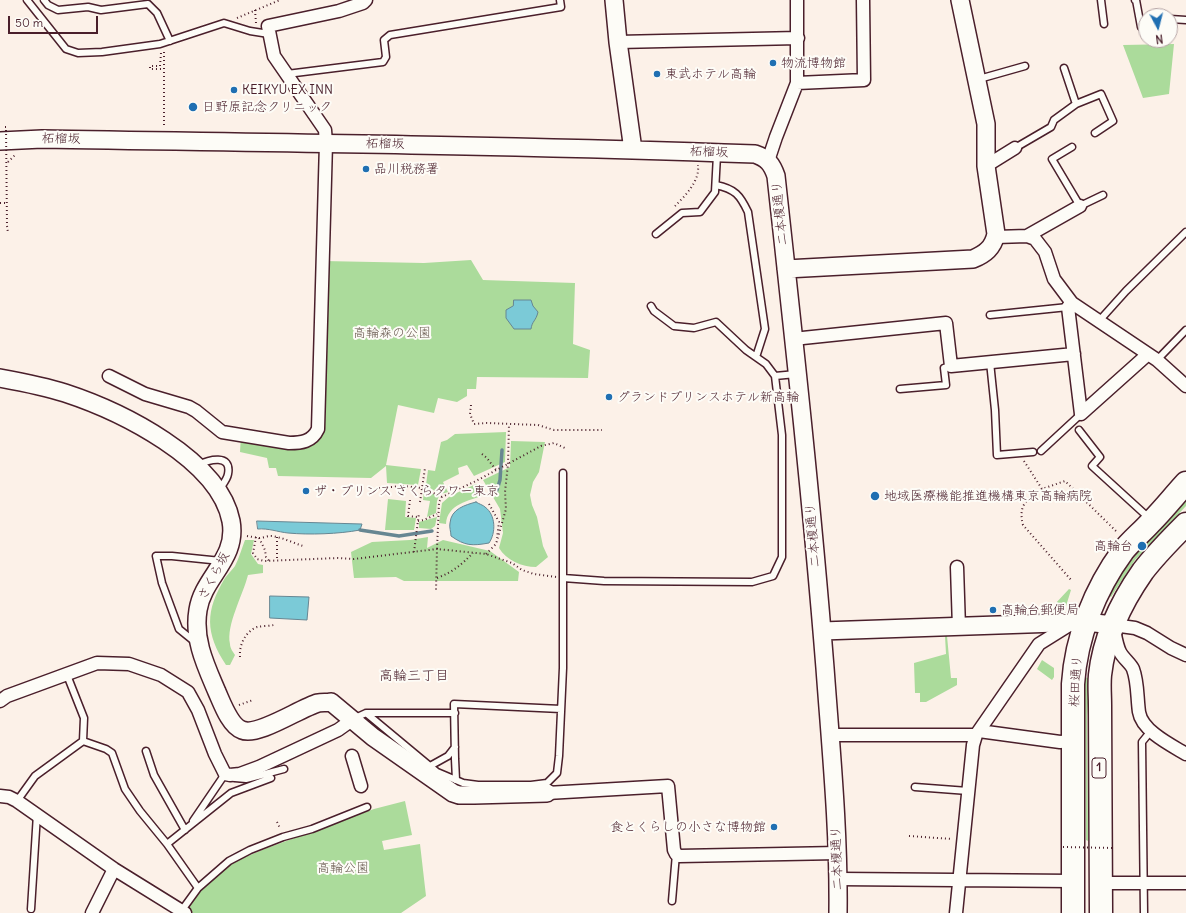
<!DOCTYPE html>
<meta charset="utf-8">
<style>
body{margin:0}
#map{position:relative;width:1186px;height:913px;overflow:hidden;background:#fcf1e8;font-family:Delius,sans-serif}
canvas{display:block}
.north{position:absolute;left:1138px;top:8px;width:40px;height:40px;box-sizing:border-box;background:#fdfcf7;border:1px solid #b5a4a5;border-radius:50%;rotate:173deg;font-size:11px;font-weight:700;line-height:16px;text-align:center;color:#4a1f2b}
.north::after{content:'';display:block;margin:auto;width:14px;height:18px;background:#1f6fb2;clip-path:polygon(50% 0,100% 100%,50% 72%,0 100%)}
.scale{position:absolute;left:8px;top:16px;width:90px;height:18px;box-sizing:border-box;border:2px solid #4a1f2b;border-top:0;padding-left:5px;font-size:12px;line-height:14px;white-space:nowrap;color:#4a1f2b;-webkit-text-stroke:3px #fdfcf7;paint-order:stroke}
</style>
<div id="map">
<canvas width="1186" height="913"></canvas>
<div class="north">N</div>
<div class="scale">50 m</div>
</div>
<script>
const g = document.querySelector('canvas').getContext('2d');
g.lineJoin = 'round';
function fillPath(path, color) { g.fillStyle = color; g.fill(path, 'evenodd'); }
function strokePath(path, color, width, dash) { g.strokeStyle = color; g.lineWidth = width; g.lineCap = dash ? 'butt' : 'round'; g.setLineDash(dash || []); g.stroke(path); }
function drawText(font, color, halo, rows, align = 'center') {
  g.font = font + ' Delius,"Klee One",sans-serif'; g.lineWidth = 4; g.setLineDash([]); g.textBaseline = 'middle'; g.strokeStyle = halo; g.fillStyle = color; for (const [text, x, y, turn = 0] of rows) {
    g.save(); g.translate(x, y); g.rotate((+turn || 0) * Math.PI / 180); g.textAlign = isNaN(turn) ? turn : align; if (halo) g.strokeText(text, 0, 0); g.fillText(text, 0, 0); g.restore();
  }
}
fillPath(new Path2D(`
 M1174 44 1169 94 1143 98 1123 45Z
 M471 260 483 280 575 283 573 344 590 350 588 378 477 377 476 389H467V396L457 402 438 398 434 413 398 405 386 465 421 469 418 485 387 483 386 466 371 478 278 476 276 468H269L267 458 240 452 241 435 289 443 316 434 323 261 424 263Z
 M506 432 505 462 474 476 467 465 458 468 459 474 443 482 448 492C438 496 434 490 426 485L428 470 435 471 441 442 447 440 455 434Z
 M511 441 545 442 539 472 533 482 530 495 532 505 537 517 543 546 548 557 536 567C522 567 506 560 499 548L503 533 500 509 483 480 510 467Z
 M476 484 484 495C469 501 447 504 446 524L439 523 442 503 450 496Z
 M424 491 439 496 437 501 436 513 427 517 430 501 423 500Z
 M388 499 406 501 405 517 416 518 414 530H385Z
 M1186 501V506L1135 560 1111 597 1108 595C1129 558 1157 531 1186 501Z
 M437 517 435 526 431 529 419 528V522Z
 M428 537 427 548 443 540 490 551 519 572 518 581H404L396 577 354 578 351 552 372 542 410 540Z
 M245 540H254L251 554 258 564 263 565V573L248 575C243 595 226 625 230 644 230 648 233 652 235 655L230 665H226C205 633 205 611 225 578 228 574 232 570 235 566 239 558 242 548 245 540Z
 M1069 589 1071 590 1066 606 1056 607 1055 604Z
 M945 636H947L951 678H957V685L926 702H920V693H915L914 663 946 654Z
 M1042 660 1054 668V677L1052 680 1037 669Z
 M1085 677 1090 679 1087 716 1088 841 1086 840Z
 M405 801 412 835 382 841 384 850 420 844 426 896 401 913H193L186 908 199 890 231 863 267 848 374 809Z`), '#abdb9b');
const water = new Path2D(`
 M514 300H531L533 306 538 312C536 321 532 321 531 329H514L506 318V310L513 306Z
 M476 502C479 504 483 505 485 507 496 515 496 533 489 543 472 546 465 546 451 536 451 532 449 527 450 523 451 509 465 505 476 502Z
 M257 521 362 524 360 530C339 534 309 535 288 533 278 532 268 528 258 529Z
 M270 596 309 597 307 620 270 618Z`);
fillPath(water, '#7bcad7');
strokePath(water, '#678692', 1);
strokePath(new Path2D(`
 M497 490 500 480 502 450
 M360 530 399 536 432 531`), '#678692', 3.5);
const lane = new Path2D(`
 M27 0 66 49 78 53 102 52 160 44 224 23 250 31 269 34
 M44 0 48 5 58 10 88 7 101 10 148 4 157 13 170 41
 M1101 0 1104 24
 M1135 0H1136L1141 27
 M1170 19 1186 20
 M1064 68 1076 104 1101 94 1113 121 1095 133
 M287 74 383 62 386 57 384 40 390 35 561 7 560 0
 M979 79 1025 66
 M1072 147 1052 159 1080 206 1103 195
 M1015 148 1051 127 1054 120 1076 104
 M716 185C735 189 740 195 748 212L765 329 756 357
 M656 234 682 213 700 212 715 192 717 155
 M651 306 654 311 674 326 694 328 716 322 746 350 766 364 775 376 796 374
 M990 315 1068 307
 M1099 321 1126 291 1186 232
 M1157 360 1186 330
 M990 362 995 410 997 455 1033 452
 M900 389 946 385 944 368 951 366
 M1079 430 1100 457 1092 466 1149 518
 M1041 451 1081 414
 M198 465C208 460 232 453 228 474 227 480 222 485 219 490
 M563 578 604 581 752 582 773 576 782 557V435L775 376
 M195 642 179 629 162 583 156 556H172L221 561
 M366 713H455
 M353 719 366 713 437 772 463 783 478 785H531L547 783 557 773 559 756 563 668V473
 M83 741 106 749 112 753 125 789 140 811 167 844 198 888
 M146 751 154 775 185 830
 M430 766 448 756 455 747
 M235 778 246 779 284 769
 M456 780 455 759 454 704 561 709
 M915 787 968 791
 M17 801 35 776 83 741 84 718 67 675
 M193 821 225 774
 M167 844 231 793 271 778
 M672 901 676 854
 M31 909 37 814
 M182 910 198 888 229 861 250 850 283 837 312 829 367 807
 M1144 913 1142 742 1151 731`);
const street = new Path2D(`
 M618 42 798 38
 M797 83 864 80 863 0
 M768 161 776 137 797 83V0
 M986 166 1015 148
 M1027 236 1080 206
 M996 237 1027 236 1035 239 1045 252 1054 279 1072 303 1157 360 1186 386
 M1072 303 1068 307 1081 414
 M793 339 946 323 951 366 1074 354
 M109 376 145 394 189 407 196 411 222 432 289 443C301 443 312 442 318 429L326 143 325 130 274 56 268 26 339 11 363 3 366 0
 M1081 414 1147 355
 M957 567 959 628
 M1186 655 1171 648 1147 633 1135 628 1113 625C1115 633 1116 644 1120 652 1123 658 1131 664 1133 669 1138 682 1137 698 1139 712 1142 731 1171 745 1186 754
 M0 701 7 696 97 663 129 664 161 675 188 692 198 710 215 754 225 774 230 775 240 774 259 767 338 730 352 720
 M979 731 1060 742 1073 741
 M830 735H976
 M352 756 361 786
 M547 793 668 786 674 850 676 854 679 856 838 853
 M0 796 9 797 17 801 114 869 185 913
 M839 879 1072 881
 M1100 883H1186
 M92 913 114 869
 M956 913 973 745 976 735 1039 644 1071 624`);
const secondary = new Path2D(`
 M614 0 618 42 633 150
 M0 141 42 139C279 143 517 145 755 154 767 158 772 164 776 176 794 340 812 504 825 668 831 750 839 831 838 913
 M786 269 973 259C985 254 993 248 996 234L986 166V124L960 0
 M0 378C22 382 44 386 65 393 120 411 219 459 231 521 238 559 203 577 198 610 193 640 206 666 217 692 222 703 230 726 242 730 258 737 300 708 318 703 322 702 327 703 331 702L373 737 453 793 459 795H474L547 793
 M822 631 1086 622 1113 625`);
const highway = new Path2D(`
 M1073 913V684C1076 637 1095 589 1123 551 1131 541 1142 532 1151 522 1163 510 1174 496 1186 483
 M1101 913 1100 705C1100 695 1099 685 1100 675 1104 638 1122 601 1143 571 1156 554 1171 539 1186 524`);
strokePath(lane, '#4a1f2b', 9);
strokePath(street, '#4a1f2b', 15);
strokePath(secondary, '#4a1f2b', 20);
strokePath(highway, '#4a1f2b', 25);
strokePath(new Path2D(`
 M255 10 256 23
 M237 18 280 0
 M164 52V128
 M161 53 160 66H150V69H163
 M8 162 15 155
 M0 203H7
 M675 206C685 196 700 181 698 165
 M7 226 8 233
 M471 405 470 414 474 424 487 423 538 425 554 430H602
 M482 454 487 458 496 470
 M1024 461 1042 489 1065 481 1117 532
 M379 488 403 486 422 488 442 497
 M1042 489C1026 500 1018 505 1023 525L1072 581
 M410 500 408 516 418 517
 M420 502 425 468
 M489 504 499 522 497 538
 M418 521 424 520 437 514
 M247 536 259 538 265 550 266 557 269 561
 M256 537 253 553 257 559 264 561 338 558 354 559 437 549 436 590
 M277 537V561
 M259 538C263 538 267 536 271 536 282 537 293 543 303 546
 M1098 540 1106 546
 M414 552 419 513
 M486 554 496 544 506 509 505 492 508 464 509 424
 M556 577 534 574 522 570 512 563 486 554 437 549 439 502 442 497 476 481 541 446 554 443 567 449
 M437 578C453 572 461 565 473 553
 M240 657C239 645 245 632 257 627 262 626 269 626 274 625
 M239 705 253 700
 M277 822 280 828
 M909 836 952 839`), '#4a1f2b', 2, [1, 3]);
strokePath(lane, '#fdfcf7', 6);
strokePath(street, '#fdfcf7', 12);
strokePath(secondary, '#fdfcf7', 17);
strokePath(highway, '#fdfcf7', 22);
strokePath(new Path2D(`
 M5 127H6L7 226
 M1063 847 1114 848`), '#4a1f2b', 2, [1, 3]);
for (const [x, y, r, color] of [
 [773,63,4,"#1f6fb2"],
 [657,74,4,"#1f6fb2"],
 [234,90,4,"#1f6fb2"],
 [193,107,5,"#1f6fb2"],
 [366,169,4,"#1f6fb2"],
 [609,397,4,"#1f6fb2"],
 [306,491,4,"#1f6fb2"],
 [875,496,5,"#1f6fb2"],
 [1142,546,5,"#1f6fb2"],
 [993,610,4,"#1f6fb2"],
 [774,827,4,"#1f6fb2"]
]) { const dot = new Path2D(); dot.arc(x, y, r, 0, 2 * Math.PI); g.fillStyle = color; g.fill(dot); strokePath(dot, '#fdfcf7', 1.5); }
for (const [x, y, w] of [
 [1099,768,14]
]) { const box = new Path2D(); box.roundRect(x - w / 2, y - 10, w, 20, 3); g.fillStyle = '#fdfcf7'; g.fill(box); strokePath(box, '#4a1f2b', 1); }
drawText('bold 12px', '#4a1f2b', null, [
 ["1",1099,768]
]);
drawText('13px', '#4a1f2b', '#fdfcf7', [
 ["物流博物館",781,63],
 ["東武ホテル高輪",665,74],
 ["KEIKYU EX INN",242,90],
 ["日野原記念クリニック",202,107],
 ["品川税務署",374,169],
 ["グランドプリンスホテル新高輪",617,397],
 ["ザ・プリンス さくらタワー東京",314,491],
 ["地域医療機能推進機構東京高輪病院",884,496],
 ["高輪台",1133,546,"right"],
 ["高輪台郵便局",1001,610],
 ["食とくらしの小さな博物館",766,827,"right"]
], 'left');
drawText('13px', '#4a1f2b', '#fdfcf7', [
 ["柘榴坂",61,139,1],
 ["柘榴坂",385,144,1],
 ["柘榴坂",709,152,2],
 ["二本榎通り",780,213,-96],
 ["二本榎通り",813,535,-95],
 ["さくら坂",214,576,-62],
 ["桜田通り",1076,681,-86],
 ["二本榎通り",837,858,-92]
]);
drawText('13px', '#67574d', '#fdfcf7', [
 ["高輪森の公園",392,333],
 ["高輪公園",343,868]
]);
drawText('14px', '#4a1f2b', '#fdfcf7', [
 ["高輪三丁目",414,676]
]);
</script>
